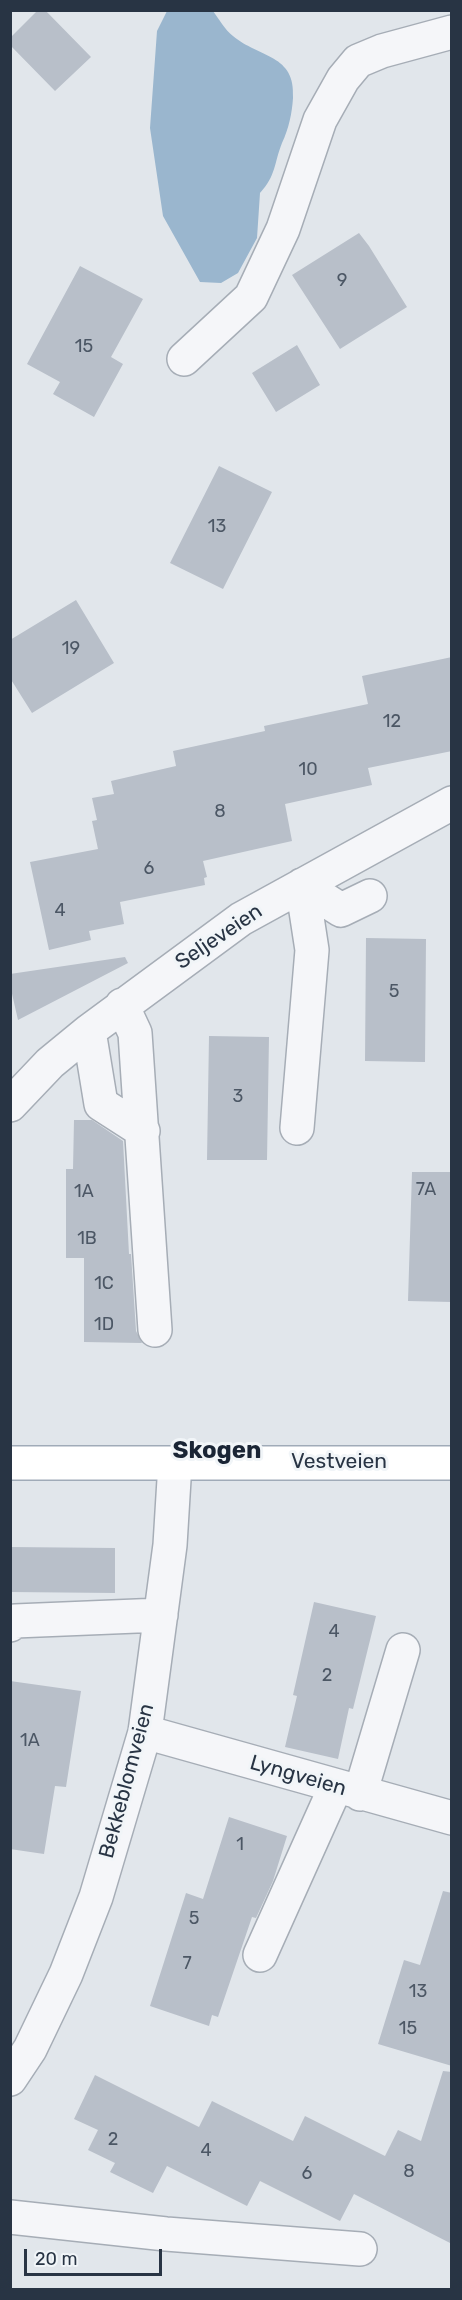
<!DOCTYPE html>
<style>
body{margin:0}
#map{position:relative;width:462px;height:2300px;overflow:hidden;background:#e1e6eb;font-family:Rubik,sans-serif}
canvas{display:block}
.frame{position:absolute;inset:0;border:12px solid #283444;pointer-events:none}
.scale{position:absolute;left:24px;top:2249px;width:138px;height:27px;box-sizing:border-box;border:3px solid #283444;border-top:0;padding-left:8px;font-size:18px;line-height:21px;white-space:nowrap;color:#283444;-webkit-text-stroke:4px #f1f5f8;paint-order:stroke}
</style>
<div id="map">
<canvas width="462" height="2300"></canvas>
<div class="frame"></div>
<div class="scale">20 m</div>
</div>
<script>
const g = document.querySelector('canvas').getContext('2d');
g.lineJoin = 'round';
function fillPath(path, color) { g.fillStyle = color; g.fill(path, 'evenodd'); }
function strokePath(path, color, width, dash) { g.strokeStyle = color; g.lineWidth = width; g.lineCap = dash ? 'butt' : 'round'; g.setLineDash(dash || []); g.stroke(path); }
function drawText(font, color, halo, rows, align = 'center') {
  g.font = font + ' Rubik,sans-serif'; g.lineWidth = 6; g.setLineDash([]); g.textBaseline = 'middle'; g.strokeStyle = halo; g.fillStyle = color; for (const [text, x, y, turn = 0] of rows) {
    g.save(); g.translate(x, y); g.rotate((+turn || 0) * Math.PI / 180); g.textAlign = isNaN(turn) ? turn : align; if (halo) g.strokeText(text, 0, 0); g.fillText(text, 0, 0); g.restore();
  }
}
fillPath(new Path2D(`
 M167 11H213C219 19 225 30 233 36 259 58 296 54 293 98 292 113 289 128 282 143 274 163 276 176 260 193L257 238 238 273 221 283 200 282 163 216 150 128 157 31Z`), '#9ab6ce');
fillPath(new Path2D(`
 M38 10H45L91 57 55 91 10 45V38Z
 M359 233 369 246 407 307 340 349 292 275Z
 M80 266 143 299 111 357 123 364 94 417 53 394 60 382 27 364Z
 M297 345 320 385 276 412 252 373Z
 M219 466 272 492 223 589 170 563Z
 M76 600 114 663 32 713 10 678V640Z
 M452 657V751L368 768 372 785 285 804 292 841 203 861 207 877 204 878 205 885 120 902 124 924 89 931 91 940 49 950 30 862 98 849 92 821 97 820 92 798 114 794 111 781 176 766 173 751 265 731 264 726 368 704 362 676Z
 M366 938 426 939 425 1062 365 1061Z
 M125 957 128 963 18 1020 10 985V974Z
 M209 1036 269 1037 267 1160H207Z
 M74 1120H92L123 1141 129 1254H131L136 1331 142 1343 84 1342V1258H66V1169H73Z
 M412 1172H452V1302L408 1301Z
 M10 1547 115 1548V1593L10 1592Z
 M314 1602 376 1616 353 1709 349 1708 338 1759 285 1747 297 1696 293 1695Z
 M10 1681 81 1691 66 1787 55 1786 44 1854 10 1849Z
 M229 1817 287 1836 273 1881 256 1918 252 1917 218 2017 212 2015 209 2026 150 2006 186 1893 203 1899Z
 M443 1891 452 1893V2066L378 2044 404 1960 420 1965Z
 M443 2071 452 2072V2244L354 2194 340 2221 260 2181 247 2206 167 2166 153 2193 110 2172 115 2163 88 2150 98 2130 74 2119 95 2075 199 2127 212 2101 293 2141 305 2116 385 2156 398 2130 421 2141Z`), '#b8bfc9');
const minor = new Path2D(`
 M184 359 251 297 283 229 320 120 343 79 358 61 382 51 452 32
 M122 1005 135 1033 155 1330
 M89 1031 101 1104 143 1131
 M10 1105 50 1063 89 1031 241 919 452 803
 M297 1128 312 950 302 885 341 910 370 896
 M10 1625 15 1621 161 1615
 M145 1732 452 1818
 M360 1794 403 1650
 M260 1955 336 1786
 M10 2079 30 2049 66 1974 96 1897 145 1732 170 1545 175 1463
 M10 2217 166 2234 360 2249`);
const major = new Path2D(`
 M10 1463H452`);
strokePath(minor, '#a6adb6', 36);
strokePath(major, '#a0abb8', 36);
strokePath(minor, '#f5f6f9', 33);
strokePath(major, '#fff', 33);
drawText('18px', '#4c5765', null, [
 ["9",342,281],
 ["15",84,347],
 ["13",217,527],
 ["19",71,649],
 ["12",392,722],
 ["10",308,770],
 ["8",220,812],
 ["6",149,869],
 ["4",60,911],
 ["5",394,992],
 ["3",238,1097],
 ["7A",426,1190],
 ["1A",84,1192],
 ["1B",87,1239],
 ["1C",104,1284],
 ["1D",104,1325],
 ["4",334,1632],
 ["2",327,1676],
 ["1A",30,1741],
 ["1",240,1845],
 ["5",194,1919],
 ["7",187,1964],
 ["13",418,1992],
 ["15",408,2029],
 ["2",113,2140],
 ["4",206,2151],
 ["8",409,2172],
 ["6",307,2174]
]);
drawText('21px', '#283444', '#f1f5f8', [
 ["Seljeveien",219,937,-34],
 ["Vestveien",339,1462],
 ["Lyngveien",298,1776,16],
 ["Bekkeblomveien",127,1781,-75]
]);
drawText('bold 24px', '#1a2535', '#f1f5f8', [
 ["Skogen",217,1451]
]);
</script>
